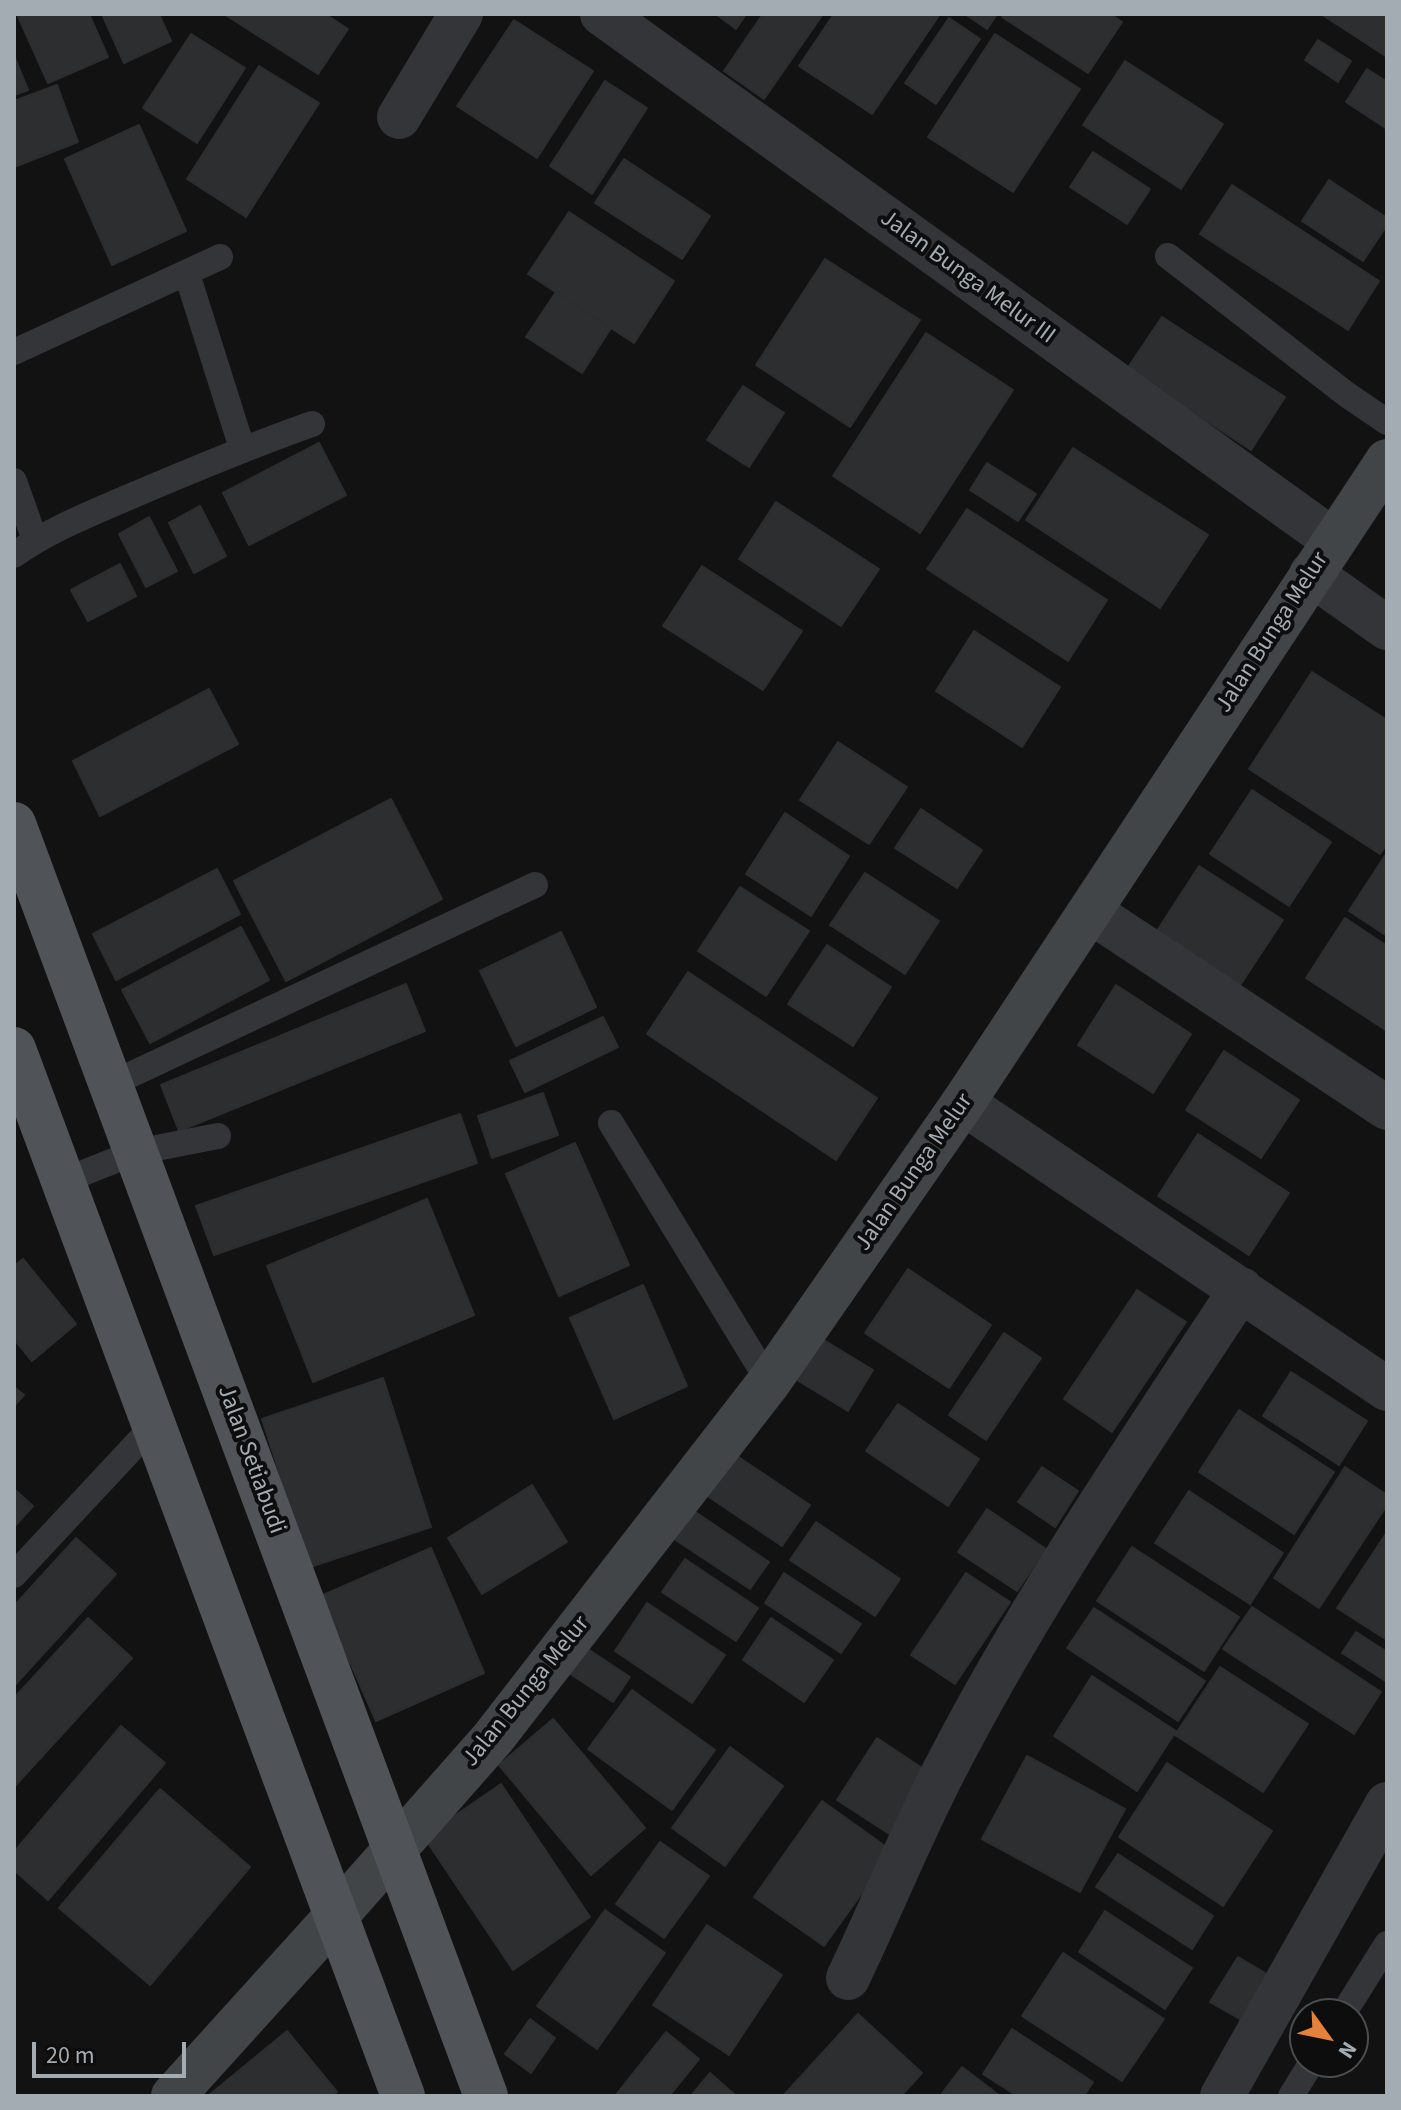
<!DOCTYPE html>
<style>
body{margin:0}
#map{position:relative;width:1401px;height:2110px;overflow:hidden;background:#121213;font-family:"Source Sans 3",sans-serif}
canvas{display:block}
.frame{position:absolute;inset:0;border:16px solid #a4acb3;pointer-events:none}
.north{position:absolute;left:1289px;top:1998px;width:80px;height:80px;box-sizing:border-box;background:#0d0d0e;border:2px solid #494d50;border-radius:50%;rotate:123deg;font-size:22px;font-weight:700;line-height:32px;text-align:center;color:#a4acb3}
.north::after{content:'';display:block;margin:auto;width:28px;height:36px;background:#e4813a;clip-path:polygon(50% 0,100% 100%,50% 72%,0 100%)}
.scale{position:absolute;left:32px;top:2042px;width:154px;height:36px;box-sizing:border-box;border:4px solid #a4acb3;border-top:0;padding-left:10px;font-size:24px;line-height:28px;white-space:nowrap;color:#a4acb3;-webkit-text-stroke:6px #0d0d0e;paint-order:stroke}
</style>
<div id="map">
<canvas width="1401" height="2110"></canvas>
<div class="frame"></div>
<div class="north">N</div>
<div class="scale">20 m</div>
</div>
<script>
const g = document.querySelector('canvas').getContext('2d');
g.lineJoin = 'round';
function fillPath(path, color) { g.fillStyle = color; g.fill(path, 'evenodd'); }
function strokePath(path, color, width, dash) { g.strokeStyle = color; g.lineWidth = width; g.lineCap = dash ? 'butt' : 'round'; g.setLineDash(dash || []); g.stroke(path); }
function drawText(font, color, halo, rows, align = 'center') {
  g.font = font + ' "Source Sans 3",sans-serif'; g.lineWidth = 8; g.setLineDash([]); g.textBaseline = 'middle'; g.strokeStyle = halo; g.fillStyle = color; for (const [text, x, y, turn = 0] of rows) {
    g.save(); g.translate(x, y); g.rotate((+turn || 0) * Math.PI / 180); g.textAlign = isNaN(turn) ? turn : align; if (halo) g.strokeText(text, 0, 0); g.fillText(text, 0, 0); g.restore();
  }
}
const building = new Path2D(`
 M17 14H89L108 57 48 83Z
 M102 14H159L171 41 124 63Z
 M224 14H325L348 29 318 74Z
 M716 14H746L736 29Z
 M763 14H823L764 99 724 71Z
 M834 14H940L872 114 799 66Z
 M965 14H997L987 29Z
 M1004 14H1110L1122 22 1088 73 1002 17Z
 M1321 14H1387V57Z
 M949 18 980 39 936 104 905 83Z
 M514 20 593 71 537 158 457 106Z
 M191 34 245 68 197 143 143 108Z
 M995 34 1080 89 1013 192 928 137Z
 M1318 40 1351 61 1338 82 1305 60Z
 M14 56 28 90 14 95Z
 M1125 61 1223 124 1181 189 1083 125Z
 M259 66 319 103 246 217 187 179Z
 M1367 69 1387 82V129L1346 102Z
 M605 81 647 108 592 194 550 166Z
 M57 85 78 142 14 167V101Z
 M139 125 186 231 112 265 65 159Z
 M1093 152 1150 189 1127 224 1070 187Z
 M624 159 710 216 682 259 595 203Z
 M1329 180 1387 218V225L1363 261 1302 221Z
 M1232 185 1379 281 1348 330 1200 234Z
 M569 212 674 281 634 343 528 274Z
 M825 259 920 320 850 427 756 365Z
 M556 292 611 328 582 373 526 337Z
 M1162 317 1285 397 1251 450 1127 369Z
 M926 333 1013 390 920 533 833 476Z
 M743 386 784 413 749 467 707 440Z
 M319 443 346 495 249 545 223 493Z
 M1073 448 1208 535 1160 608 1026 520Z
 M987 463 1036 494 1018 521 970 490Z
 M776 502 879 569 841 626 739 559Z
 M200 506 226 556 194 573 169 523Z
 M967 509 1107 600 1068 661 927 569Z
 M149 517 177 571 146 587 119 534Z
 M120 564 136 596 88 621 71 590Z
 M702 566 802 631 763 690 663 626Z
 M974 631 1060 687 1022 747 936 691Z
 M1312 672 1387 720V844L1380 854 1249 769Z
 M209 689 238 744 100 816 73 761Z
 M838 742 907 787 869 844 800 800Z
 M1252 790 1331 842 1289 906 1210 854Z
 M391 799 442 899 286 981 234 881Z
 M921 809 982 850 957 888 895 848Z
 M785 813 849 856 811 916 746 874Z
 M1386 854 1387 855V936L1349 911Z
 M1199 866 1283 920 1231 999 1148 945Z
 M217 869 240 914 116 980 93 934Z
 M865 873 939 921 905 974 830 925Z
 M740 887 809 931 766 996 698 951Z
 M1345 918 1387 946V1031L1306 978Z
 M241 927 269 980 150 1043 122 990Z
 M561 932 596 1007 516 1046 480 971Z
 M827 945 891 987 853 1046 788 1004Z
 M688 972 877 1098 836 1160 647 1034Z
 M406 984 425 1031 179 1131 161 1085Z
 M1116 985 1191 1034 1153 1093 1078 1045Z
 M603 1017 618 1047 525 1092 510 1061Z
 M1224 1051 1299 1100 1261 1158 1186 1110Z
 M543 1093 558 1135 492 1158 478 1116Z
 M460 1114 477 1163 214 1255 196 1206Z
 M1198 1134 1289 1193 1249 1255 1158 1196Z
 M575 1143 629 1265 559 1296 506 1174Z
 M427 1199 474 1315 313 1382 267 1266Z
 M23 1259 76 1324 32 1361 14 1339V1266Z
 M908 1269 991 1325 949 1388 865 1333Z
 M643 1285 687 1386 614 1419 570 1318Z
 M1137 1290 1186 1322 1112 1432 1064 1399Z
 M1004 1333 1041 1358 986 1440 949 1415Z
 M822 1339 873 1370 848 1411 797 1380Z
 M1291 1372 1367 1421 1339 1465 1263 1416Z
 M383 1378 431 1527 310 1567 262 1419Z
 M14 1387 24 1395 14 1406Z
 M898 1404 979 1459 948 1506 866 1451Z
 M1239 1410 1334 1472 1294 1534 1199 1472Z
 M719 1444 810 1505 782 1546 691 1485Z
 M1042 1467 1078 1491 1055 1527 1018 1502Z
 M1345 1467 1387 1495V1505L1319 1608 1274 1578Z
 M532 1485 567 1542 482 1594 448 1538Z
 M14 1489 33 1506 14 1527Z
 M1189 1491 1283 1553 1250 1604 1155 1543Z
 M987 1509 1046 1549 1017 1591 958 1552Z
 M694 1511 769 1562 750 1589 674 1539Z
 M816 1522 900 1579 875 1616 790 1560Z
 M1387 1532V1640L1337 1608Z
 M76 1538 116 1574 14 1686V1606Z
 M1132 1547 1239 1617 1204 1671 1097 1601Z
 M431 1548 484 1673 376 1721 321 1596Z
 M685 1559 758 1608 736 1641 662 1592Z
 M784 1573 861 1624 841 1653 765 1603Z
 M966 1573 1010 1602 955 1684 911 1655Z
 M647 1603 725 1655 692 1703 615 1651Z
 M1252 1607 1381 1692 1354 1734 1223 1649Z
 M1094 1608 1205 1681 1178 1721 1067 1648Z
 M88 1618 132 1658 14 1787V1698Z
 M771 1618 833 1660 804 1702 743 1660Z
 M1356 1632 1387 1652V1682L1342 1653Z
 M571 1638 630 1677 613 1702 555 1664Z
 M1220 1667 1308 1724 1263 1792 1175 1735Z
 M1092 1676 1176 1731 1137 1791 1054 1736Z
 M632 1690 715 1750 672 1810 588 1749Z
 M553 1719 645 1828 591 1875 499 1765Z
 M121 1726 165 1763 48 1900 14 1870V1852Z
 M877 1738 934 1776 894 1837 837 1800Z
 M730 1747 783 1786 725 1866 672 1828Z
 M1027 1756 1125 1809 1080 1892 982 1839Z
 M1167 1763 1272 1831 1223 1906 1119 1837Z
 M501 1784 590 1917 513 1970 424 1837Z
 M160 1789 250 1867 150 1985 59 1908Z
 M822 1801 892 1851 824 1946 754 1897Z
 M660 1842 709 1876 664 1938 616 1904Z
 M1118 1854 1213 1916 1192 1949 1096 1887Z
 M605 1910 665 1953 597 2049 537 2006Z
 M1105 1911 1192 1968 1165 2009 1079 1952Z
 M707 1925 782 1975 729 2055 653 2005Z
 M1063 1953 1164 2019 1122 2081 1022 2016Z
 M1238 1957 1270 1976 1243 2021 1210 2002Z
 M858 2014 922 2073 901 2096H783Z
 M530 2019 555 2038 531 2073 505 2054Z
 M1012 2029 1093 2082 1084 2096H1017L983 2074Z
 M287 2031 337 2092 332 2096H208Z
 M666 2032 699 2059 669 2096H615Z
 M962 2067 1000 2096H940Z
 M710 2073 736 2096H691Z`);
fillPath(building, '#2d2e2f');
strokePath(building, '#2c2d2f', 2);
strokePath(new Path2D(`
 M1168 256 1346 394 1387 422
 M187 274 242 448
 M14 352 220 257
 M14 481 35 540
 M14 555C49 530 90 514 129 497 190 471 249 446 312 424
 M111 1084 535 885
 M611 1123 769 1382
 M63 1181 136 1152 218 1136
 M14 1575 154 1425
 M1343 2014 1387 1944
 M1291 2096 1312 2062`), '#333538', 26);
strokePath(new Path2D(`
 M602 14 1333 540
 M399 117 461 14
 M1311 574 1387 628
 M1091 912 1387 1108
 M963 1103 1387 1389
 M848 1978C881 1909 910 1837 945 1769 1030 1604 1139 1444 1241 1289
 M1222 2096 1387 1804`), '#333538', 44);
strokePath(new Path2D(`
 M173 2096 336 1916 493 1738 769 1382 963 1103 1387 461`), '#414548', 44);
strokePath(new Path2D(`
 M14 824 486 2096
 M14 1049 403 2096`), '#505357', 44);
drawText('24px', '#a4acb3', '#0d0d0e', [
 ["Jalan Bunga Melur III",967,278,36],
 ["Jalan Bunga Melur",1273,633,-57],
 ["Jalan Bunga Melur",915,1173,-55],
 ["Jalan Setiabudi",250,1460,70],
 ["Jalan Bunga Melur",527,1692,-51]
]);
</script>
